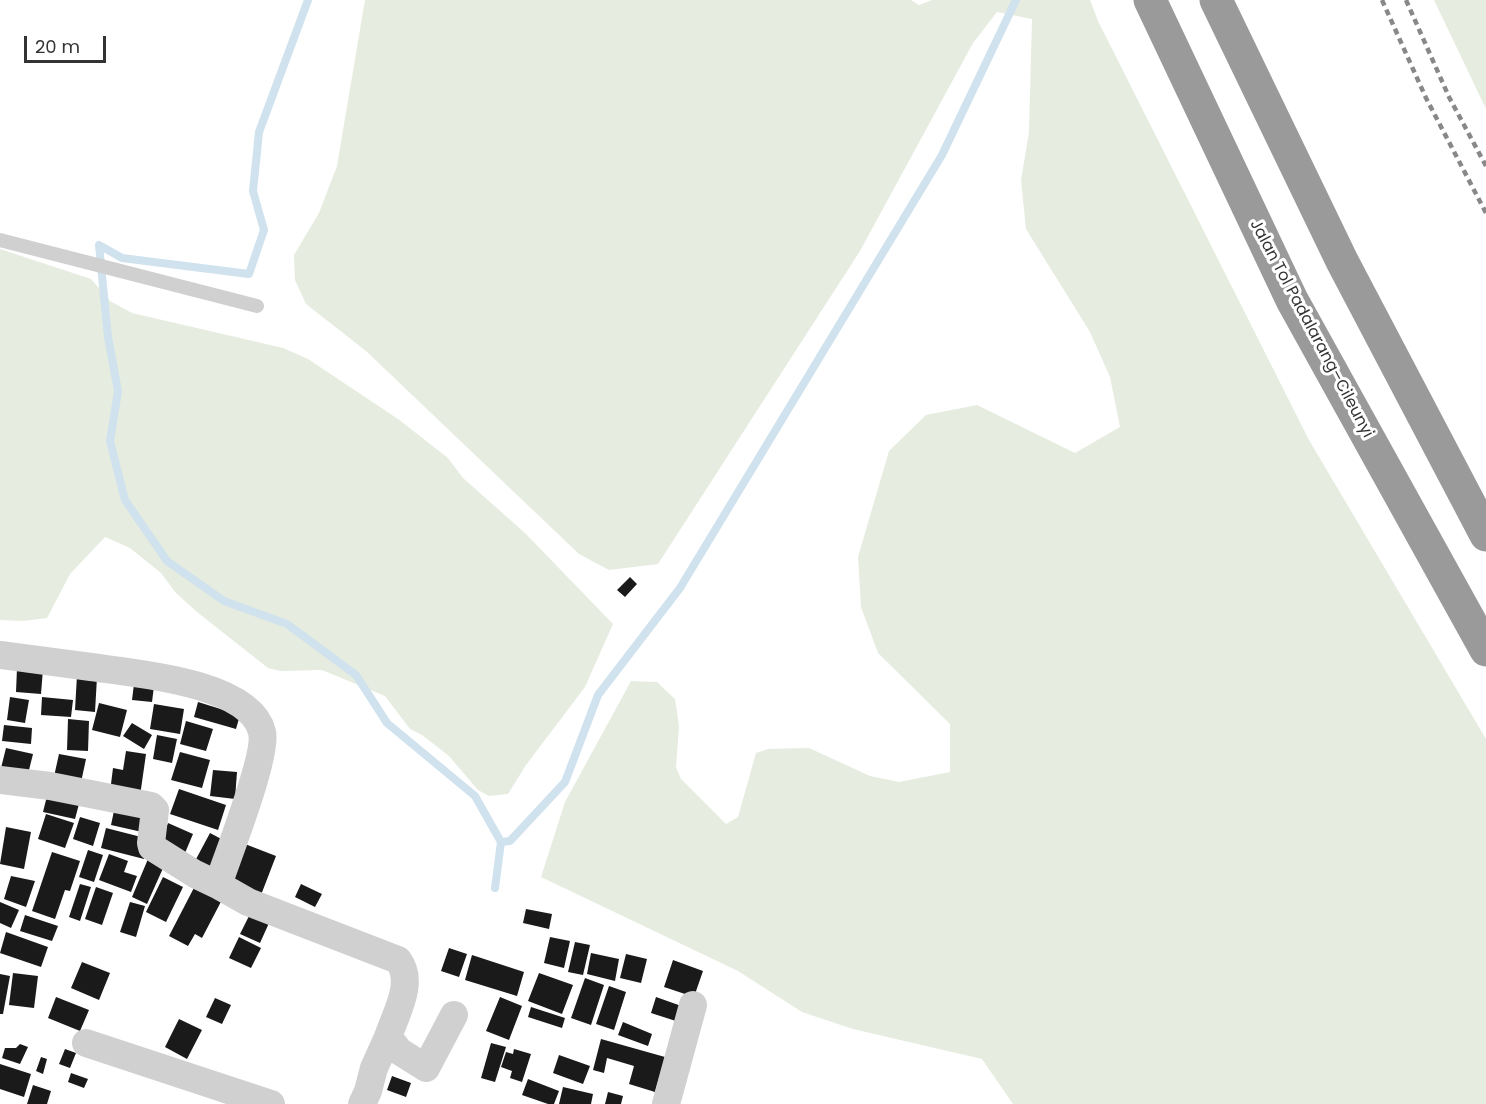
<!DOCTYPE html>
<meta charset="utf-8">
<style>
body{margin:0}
#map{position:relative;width:1486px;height:1104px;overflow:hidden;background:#fff;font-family:Poppins,sans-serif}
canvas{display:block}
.scale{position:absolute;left:24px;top:36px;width:82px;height:27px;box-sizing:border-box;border:3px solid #333;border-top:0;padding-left:8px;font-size:18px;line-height:21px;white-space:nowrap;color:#333;-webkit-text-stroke:4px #fff;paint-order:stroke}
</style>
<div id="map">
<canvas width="1486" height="1104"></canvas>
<div class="scale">20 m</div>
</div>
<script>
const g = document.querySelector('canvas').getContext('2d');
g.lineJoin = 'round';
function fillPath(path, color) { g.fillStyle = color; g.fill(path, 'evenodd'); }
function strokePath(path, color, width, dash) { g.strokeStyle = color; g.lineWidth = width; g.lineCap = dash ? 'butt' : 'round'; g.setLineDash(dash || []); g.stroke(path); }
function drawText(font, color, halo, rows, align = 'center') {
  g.font = font + ' Poppins,sans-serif'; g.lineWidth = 6; g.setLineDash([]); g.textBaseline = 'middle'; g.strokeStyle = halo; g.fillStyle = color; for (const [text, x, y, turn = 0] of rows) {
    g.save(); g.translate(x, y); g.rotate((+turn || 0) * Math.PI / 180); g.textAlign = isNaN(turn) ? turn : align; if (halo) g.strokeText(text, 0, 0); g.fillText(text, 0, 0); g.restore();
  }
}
fillPath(new Path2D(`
 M365 0H911L919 5 932 0H1090L1098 21 1309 440 1486 739V1104H1013L982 1059 853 1029 802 1012 738 971 541 877 565 802 631 681 657 682 675 699 679 726 676 767 681 779 726 824 738 817 756 753 768 749 809 748 870 776 899 782 950 772V724L878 653 861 607 858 557 889 451 926 415 977 405 1075 453 1120 427 1110 377 1090 332 1026 229 1021 180 1029 132 1032 19 997 12 973 43 860 251 658 564 609 570 579 554 366 351 306 304 295 280 294 255 319 213 337 166Z
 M1434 0H1486V109Z
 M0 249 91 279 110 301 132 313 283 348 308 359 398 419 448 458 463 478 525 533 613 624 585 687 526 765 508 794 489 796 478 790 449 756 422 735 410 729 385 696 322 670 280 671 268 668 197 612 176 593 161 573 130 548 105 537 70 574 47 618 23 621 0 620Z`), '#e6ecdf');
strokePath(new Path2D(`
 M308 0 259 132 253 191 264 230 249 274 122 258 99 245 108 337 118 391 110 441 125 500 167 561 224 601 287 624 356 675 387 723 475 796 501 842 495 888
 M501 842 510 841 565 782 598 695 680 588 942 155 1016 0`), '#cfe2ee', 8);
fillPath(new Path2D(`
 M630 577 637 584 625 597 617 590Z
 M17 668 43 669 41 694 16 692Z
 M77 675 97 677 95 712 75 710Z
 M134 684 154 686 152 702 132 700Z
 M10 697 29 700 25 723 7 720Z
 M42 697 73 700 71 717 41 715Z
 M198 702 240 715 236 729 194 717Z
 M99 703 127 710 120 737 92 730Z
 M154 704 184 709 180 734 150 729Z
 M68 719 89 721 88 751 67 750Z
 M186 721 213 729 206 751 180 744Z
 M132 723 152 735 144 749 123 736Z
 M4 725 32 728 31 744 2 741Z
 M157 735 177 739 172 763 153 759Z
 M6 748 33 754 27 778 0 772Z
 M126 751 146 754 140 796 110 792 113 768 123 770Z
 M180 752 210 760 202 788 171 780Z
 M59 754 86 759 80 787 53 781Z
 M213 770 237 772 235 799 210 796Z
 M179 789 226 805 218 830 170 814Z
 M47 796 79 804 75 819 43 812Z
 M115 806 147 814 142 832 111 825Z
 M46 814 74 823 65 848 38 839Z
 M80 817 100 823 93 846 73 839Z
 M168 823 193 834 185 853 160 842Z
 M6 827 31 832 24 869 0 864Z
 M106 828 149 839 144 859 101 848Z
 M210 833 227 842 212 870 195 861Z
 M245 844 276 856 261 895 230 883Z
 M88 850 103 855 94 882 79 877Z
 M52 852 80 861 70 891 65 890 55 919 32 911Z
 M109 854 128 861 124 872 137 876 131 892 99 880Z
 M148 859 164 866 147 904 132 897Z
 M11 876 35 881 26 907 4 899Z
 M163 877 183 887 166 922 146 912Z
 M198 880 225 894 202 938 195 934 188 946 169 936Z
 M80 884 91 887 80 921 69 917Z
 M301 884 322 894 315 907 295 897Z
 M96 887 113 893 102 925 85 919Z
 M0 902 19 910 11 928 0 923Z
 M130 902 145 906 136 937 120 932Z
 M526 909 552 914 549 929 523 923Z
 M250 914 269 923 260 943 240 934Z
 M25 915 58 926 52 941 20 931Z
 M6 932 48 947 41 967 0 953Z
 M239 937 261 948 251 968 229 958Z
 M550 937 570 941 564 968 544 963Z
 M575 942 590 945 583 975 568 972Z
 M449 948 467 954 459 977 441 971Z
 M591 953 619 959 615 981 587 974Z
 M626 954 647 959 641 983 620 978Z
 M472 955 524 972 517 996 465 980Z
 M673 960 703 971 694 997 664 987Z
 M82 962 110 973 99 1000 71 988Z
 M13 973 38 976 34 1008 9 1005Z
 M539 973 573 985 562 1014 528 1001Z
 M0 974 10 976 3 1014H0Z
 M585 978 604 985 591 1025 571 1018Z
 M609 986 626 992 614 1030 596 1024Z
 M56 997 89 1010 80 1031 48 1018Z
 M500 997 522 1006 509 1040 486 1031Z
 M656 997 687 1008 682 1023 651 1013Z
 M215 998 231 1005 222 1024 206 1017Z
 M531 1007 565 1018 562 1028 528 1017Z
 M179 1019 202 1030 187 1059 165 1047Z
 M623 1022 652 1034 648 1046 618 1035Z
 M601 1039 665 1057 655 1092 629 1084 634 1066 607 1058 604 1073 593 1070Z
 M491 1043 506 1047 495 1082 481 1078Z
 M20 1044 28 1047 20 1064 2 1058 5 1048H16Z
 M65 1049 76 1053 70 1068 59 1064Z
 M514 1049 531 1054 522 1082 510 1078 512 1071 501 1067 506 1052 513 1054Z
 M559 1055 590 1066 583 1084 553 1073Z
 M41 1057 47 1059 43 1074 36 1071Z
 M0 1064 31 1074 24 1097 0 1089Z
 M71 1073 88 1079 84 1088 68 1082Z
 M392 1076 411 1083 406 1097 387 1090Z
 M528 1079 559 1091 554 1104H548L522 1095Z
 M33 1085 51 1091 47 1104H27Z
 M563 1087 593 1094 591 1104H559Z
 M608 1092 623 1096 621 1104H605Z`), '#1a1a1a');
strokePath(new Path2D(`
 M0 240 257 306`), '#d0d0d0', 14);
strokePath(new Path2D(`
 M0 655C30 659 60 663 91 667 133 673 250 682 262 732 268 755 227 857 218 885L248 902 398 960C415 982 396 1013 388 1037
 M0 780 50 786 151 806 155 810 151 843 152 847 195 874 218 885
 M86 1043 271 1104
 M362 1104 368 1091 374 1068 388 1037 399 1051 426 1068 454 1015
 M666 1104 693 1005`), '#d0d0d0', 28);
strokePath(new Path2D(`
 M1150 0 1292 300 1486 650
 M1216 0 1342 261 1486 535`), '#9a9a9a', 33);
strokePath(new Path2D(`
 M1382 0 1426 98 1486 213
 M1406 0 1449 97 1486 166`), '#888', 4.5, [6, 4.5]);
drawText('16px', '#333', '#fff', [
 ["Jalan Tol Padalarang–Cileunyi",1311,329,62]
]);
</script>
